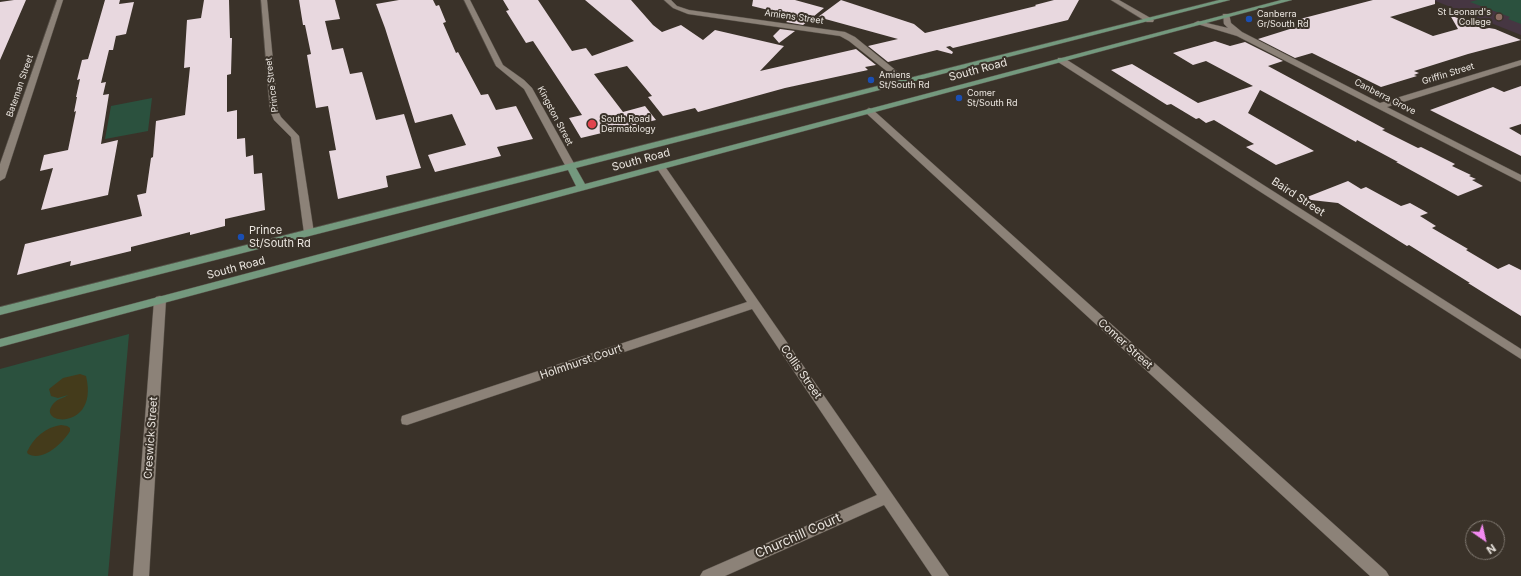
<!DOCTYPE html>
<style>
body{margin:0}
#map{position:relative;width:1521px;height:576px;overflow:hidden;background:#3a3229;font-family:Inter,sans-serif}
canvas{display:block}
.north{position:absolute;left:1465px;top:520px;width:40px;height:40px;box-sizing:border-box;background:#3a3229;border:1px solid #817a72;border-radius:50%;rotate:146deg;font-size:11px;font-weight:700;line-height:16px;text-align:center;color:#ebe6e0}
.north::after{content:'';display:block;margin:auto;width:14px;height:18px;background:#f38af1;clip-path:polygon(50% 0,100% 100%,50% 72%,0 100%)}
</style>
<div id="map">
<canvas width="1521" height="576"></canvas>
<div class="north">N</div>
</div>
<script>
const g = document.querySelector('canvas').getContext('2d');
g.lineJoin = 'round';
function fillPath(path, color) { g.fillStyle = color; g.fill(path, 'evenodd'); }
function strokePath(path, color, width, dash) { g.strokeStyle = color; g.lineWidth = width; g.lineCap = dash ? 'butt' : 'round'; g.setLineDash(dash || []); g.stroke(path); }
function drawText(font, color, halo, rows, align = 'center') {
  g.font = font + ' Inter,sans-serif'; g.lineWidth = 4; g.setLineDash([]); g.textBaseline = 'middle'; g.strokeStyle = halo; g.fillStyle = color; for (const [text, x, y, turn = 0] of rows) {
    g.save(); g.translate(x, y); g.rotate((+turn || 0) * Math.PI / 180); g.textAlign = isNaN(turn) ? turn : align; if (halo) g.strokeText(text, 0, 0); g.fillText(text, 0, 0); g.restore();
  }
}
fillPath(new Path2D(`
 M1433 0H1521V35Z`), '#463642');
fillPath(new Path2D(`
 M1477 0H1521V24L1508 19 1510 17 1470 2Z
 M152 98 148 131 105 139 111 106Z
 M129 334 108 576H0V369Z`), '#2b513e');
fillPath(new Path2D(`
 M80 374 86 376C100 433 31 425 55 402 58 399 64 398 68 395L58 398 51 396 49 389 63 378Z
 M61 425 67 426 70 428V431C63 443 43 462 28 454L27 452C33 438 46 427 61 425Z`), '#443b1b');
fillPath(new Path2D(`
 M14 0H26L0 60V2Z
 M105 0H120L119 4 134 2 126 34 116 36 113 50H109L101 83 106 82 103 95 109 94 101 144 118 140 108 195 41 210 53 168 40 171 44 155 68 150 76 111 74 112 77 97H76L80 79 77 80 82 60 88 59Z
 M204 0H229L230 38H232L231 74 227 75V112L237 110V139L245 138 246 157 253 155 254 174 262 173 265 210 225 219V226L190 235V232L131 247V251L70 266 71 261 17 275 25 244 142 216 137 195 146 193 151 158 153 157 156 121 185 115 190 67 184 68 187 20 201 18Z
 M299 0H335L340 19 325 21 332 50 343 48 350 74 362 72 376 120 404 114 421 168 386 176 388 187 338 199 329 151 336 150 328 106 316 108 307 55 311 54 305 25H303Z
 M399 0H433L436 6 439 5 446 22 443 23 456 53 458 52 481 95 488 94 496 110 516 106 533 139 497 147 501 156 435 172 428 155 466 145 452 114 415 123 385 28 376 4Z
 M503 0H538L572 51 586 48 592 56 634 41 585 0H631L653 25 662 32 681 25 703 40 715 30 784 46 760 71 856 49 876 65 865 67 868 70 785 88 698 112 695 108 663 116 648 97 652 96 627 66 594 74 623 112 645 106 656 120 581 138 569 118 582 115 533 41 526 43 506 11 509 10Z
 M753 0H795L824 8 803 25 786 22 793 16 752 6Z
 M841 0 914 24 925 33 1036 6 1035 5 1054 0H1079L1068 20 953 48 950 46 946 47 953 52 952 54 937 50 888 62 868 46 898 39 818 17Z
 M1373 0H1435V4L1390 17 1433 36 1458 29 1450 15 1484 29 1489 28 1495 29 1521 40 1468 54 1414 71 1419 73 1414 75 1417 76 1381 87 1312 53 1295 58 1258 39 1309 23 1300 19Z
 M780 29 795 31 779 43 773 36Z
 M1215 41 1230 46 1245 42 1283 61 1268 66 1385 129 1382 130 1418 148 1421 147 1455 164 1452 166 1471 175 1469 176 1476 179 1472 180 1483 186 1458 196 1396 162H1398L1357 140 1356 142 1260 90 1248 113 1314 151 1276 165 1246 147 1254 144 1214 120 1206 123 1199 118 1196 119 1171 104 1167 105 1111 70 1132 64 1198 103 1253 86 1206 61 1193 65 1173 53Z
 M1521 86V124L1509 128 1521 135V156L1430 110 1493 87 1504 92Z
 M1348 181 1361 189 1366 187 1401 206 1410 203 1428 213 1420 216 1436 226 1432 228 1468 249 1466 250 1498 269 1509 264 1521 270V316L1468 283H1470L1409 245 1407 246 1338 203 1302 199Z`), '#e8d8df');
const minor = new Path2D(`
 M57 0H63L5 178 0 181V164Z
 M261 0H267L278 111 281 117 299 136 314 233 309 236 304 233 291 137 274 120 270 111Z
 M464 0H470L503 65 524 80 532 88 576 167 574 169 571 170 566 167 524 89 496 66Z
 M664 0H671L677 6 689 10 845 32 855 37 910 82 906 84H903L849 41 840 36 688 14 673 8Z
 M1111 0H1119L1154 20 1153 22H1147Z
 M1223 14H1229L1231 23 1242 32 1380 103 1521 60V65L1387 107 1521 175V182L1237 36 1194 23 1198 21 1228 28 1224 24Z
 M1058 58H1064L1521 349V359L1058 62Z
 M869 108 872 109 1386 571 1389 576H1370L866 113 865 111Z
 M661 164 664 165 949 576H932L884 505 725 576H700L703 571 877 495 752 309 407 425 402 424 401 420 402 416 747 302 656 167Z
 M160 296 164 297 166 300 149 576H133L154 300 156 297Z`);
const primary = new Path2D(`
 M1219 0H1230L576 168 585 184 1281 0H1292L0 347V339L576 186 568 170 0 315V307Z`);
strokePath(minor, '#564f47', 1);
strokePath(primary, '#564f47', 1);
fillPath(minor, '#8c8278');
fillPath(primary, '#74997e');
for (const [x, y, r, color] of [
 [1499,17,4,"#8d6e63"],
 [1249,19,4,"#1a4fb4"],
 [871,80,4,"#1a4fb4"],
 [959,98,4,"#1a4fb4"],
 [592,124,5,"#e0444e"],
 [241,237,4,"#1a4fb4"]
]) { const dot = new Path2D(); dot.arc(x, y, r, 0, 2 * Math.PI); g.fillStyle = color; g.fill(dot); strokePath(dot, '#3a3229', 1.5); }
drawText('9px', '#ebe6e0', '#3a3229', [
 ["St Leonard's",1491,12,"right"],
 ["College",1491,22,"right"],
 ["Canberra",1257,14],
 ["Gr/South Rd",1257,24],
 ["Amiens",879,75],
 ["St/South Rd",879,85],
 ["Comer",967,93],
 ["St/South Rd",967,103],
 ["South Road",601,119],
 ["Dermatology",601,129]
], 'left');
drawText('9px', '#ebe6e0', '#3a3229', [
 ["Amiens Street",794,17,8],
 ["Griffin Street",1448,74,-17],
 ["Prince Street",272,85,-97],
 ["Bateman Street",20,86,-71],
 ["Canberra Grove",1385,97,27],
 ["Kingston Street",555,116,62]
]);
drawText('11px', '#ebe6e0', '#3a3229', [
 ["South Road",978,70,-15],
 ["South Road",641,160,-15],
 ["Baird Street",1298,197,33],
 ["South Road",236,268,-15],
 ["Comer Street",1125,344,42],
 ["Holmhurst Court",581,362,-19],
 ["Collis Street",801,372,55],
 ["Creswick Street",151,438,-86]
]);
drawText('11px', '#ebe6e0', '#3a3229', [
 ["Prince",249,231],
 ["St/South Rd",249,244]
], 'left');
drawText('13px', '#ebe6e0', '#3a3229', [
 ["Churchill Court",798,536,-24]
]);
</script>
